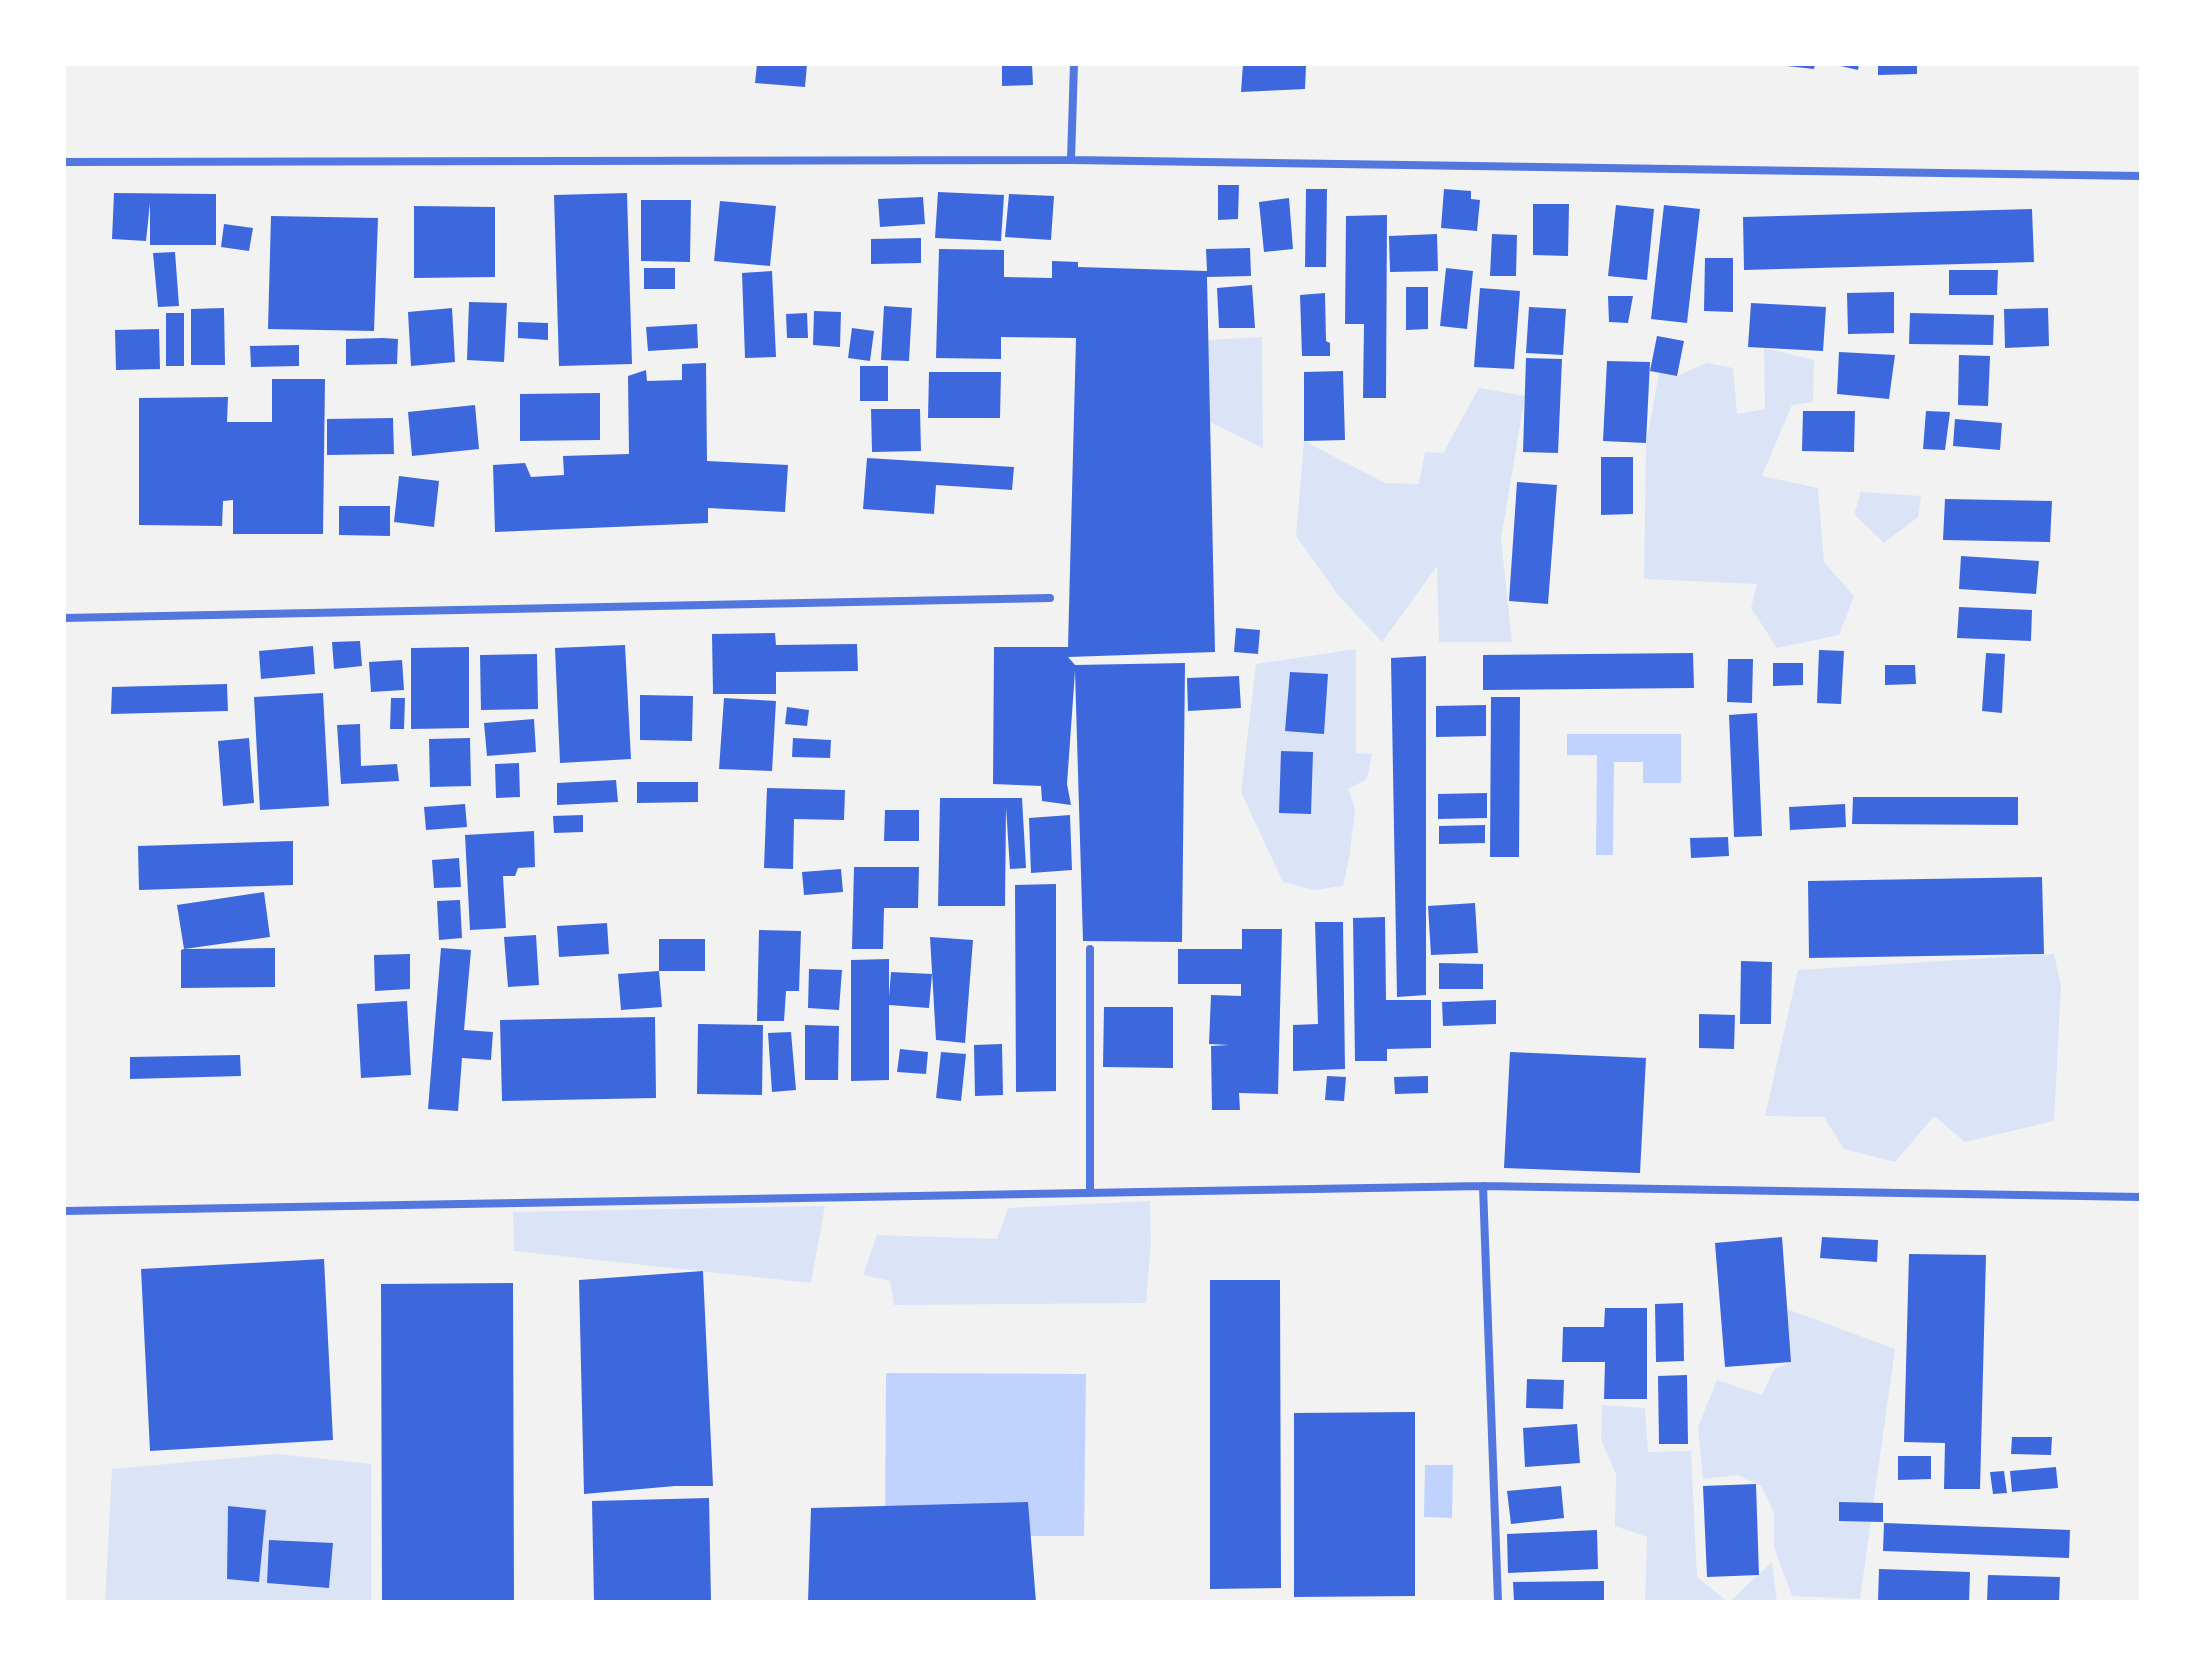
<!DOCTYPE html>
<style>
body{margin:0}
#map{position:relative;width:2205px;height:1666px;overflow:hidden;background:#f2f2f2;font-family:"Open Sans",sans-serif}
canvas{display:block}
.frame{position:absolute;inset:0;border:66px solid #fff;pointer-events:none}
</style>
<div id="map">
<canvas width="2205" height="1666"></canvas>
<div class="frame"></div>
</div>
<script>
const g = document.querySelector('canvas').getContext('2d');
g.lineJoin = 'round';
function fillPath(path, color) { g.fillStyle = color; g.fill(path, 'evenodd'); }
function strokePath(path, color, width, dash) { g.strokeStyle = color; g.lineWidth = width; g.lineCap = dash ? 'butt' : 'round'; g.setLineDash(dash || []); g.stroke(path); }
fillPath(new Path2D(`
 M1262 337 1263 448 1210 422 1208 340Z
 M1764 348 1814 360 1813 402 1792 405 1762 476 1818 488 1824 562 1854 596 1839 635 1777 648 1751 608 1757 584 1644 579 1646 443 1659 373 1677 376 1707 363 1733 368 1737 414 1765 409Z
 M1479 388 1525 396 1501 539 1512 642H1439L1437 566 1382 642 1339 596 1296 536 1304 441 1385 483 1419 484 1425 452 1443 453Z
 M1861 492 1921 496 1918 517 1884 543 1854 514Z
 M1356 649V753L1372 754 1367 779 1348 789 1355 809 1349 859 1343 886 1314 890 1283 882 1241 792 1256 664Z
 M2054 954 2061 987 2054 1121 1965 1142 1934 1116 1895 1162 1844 1149 1824 1117 1765 1116 1798 970Z
 M1150 1201 1151 1242 1146 1303 894 1305 890 1281 863 1275 877 1235 997 1239 1008 1208Z
 M825 1206 811 1283 514 1251 513 1212Z
 M1787 1309 1895 1349 1860 1599 1792 1596 1774 1547V1513L1761 1486 1737 1475 1703 1479 1698 1427 1717 1380 1762 1395 1774 1369 1791 1362Z
 M1602 1405 1645 1408 1648 1452 1691 1451 1697 1577 1728 1602H1645L1647 1537 1615 1526 1616 1474 1601 1440Z
 M278 1454 371 1464V1602H105L112 1469Z
 M1772 1562 1777 1602H1729Z`), '#dbe4f7');
fillPath(new Path2D(`
 M1567 734H1681V783H1643V762H1614L1613 855H1596L1597 755H1567Z
 M886 1373 1086 1374 1084 1536H885Z
 M1425 1465H1453L1452 1518 1424 1517Z`), '#bfd3fe');
fillPath(new Path2D(`
 M757 64H807L805 87 755 83Z
 M1002 64H1032L1033 85 1002 86Z
 M1243 64 1306 66 1305 89 1241 92Z
 M1787 64H1815L1814 69 1787 66Z
 M1832 64H1859L1858 70Z
 M1878 64H1917V74L1878 75Z
 M1218 185H1239L1238 219 1218 220Z
 M1306 189H1327L1326 267H1305Z
 M1444 189 1471 191V199L1480 200 1477 231 1441 228Z
 M938 192 1004 195 1001 241 935 238Z
 M114 193 216 194V245H150V203L146 241 112 239Z
 M627 193 632 364 559 366 554 195Z
 M1009 194 1054 196 1051 240 1005 237Z
 M923 197 925 224 880 227 878 199Z
 M1289 198 1293 249 1264 252 1259 202Z
 M641 200H691L690 262 641 261Z
 M720 201 776 206 770 266 714 261Z
 M1533 204H1569L1568 256 1533 255Z
 M1616 205 1654 209 1647 280 1608 276Z
 M1664 205 1700 209 1687 323 1651 319Z
 M414 206 495 207V277L414 278Z
 M2032 209 2034 262 1744 270 1743 217Z
 M1387 215 1386 398H1363L1364 324H1345L1346 216Z
 M271 216 378 218 374 331 268 329Z
 M224 224 253 228 249 251 221 247Z
 M1437 234 1438 271 1390 272 1389 236Z
 M1492 234 1517 235 1516 276H1490Z
 M921 238V263L871 264V239Z
 M1250 248 1251 276 1207 277 1215 652 1068 657 1075 665 1185 663 1182 942 1083 941 1075 671 1067 784 1071 805 1042 801 1041 786 993 784 994 647H1068L1076 338 1001 337V359L936 358 939 249 1004 250V277L1052 278V261L1078 262V267L1207 271 1206 249Z
 M175 252 179 306 158 307 153 253Z
 M1705 258H1733V312L1704 311Z
 M644 268H675V289H644Z
 M1446 268 1473 271 1467 329 1440 326Z
 M1949 270H1998L1997 295H1949Z
 M772 271 776 357 745 358 742 273Z
 M1252 285 1255 328H1219L1217 288Z
 M1406 287H1428V329L1406 330Z
 M1480 288 1520 291 1514 369 1474 367Z
 M1894 292V333L1848 334 1847 293Z
 M1325 293 1326 341 1330 343V356H1302L1300 295Z
 M1608 296H1633L1628 323 1609 322Z
 M469 302 507 303 504 362 467 360Z
 M1751 303 1826 307 1823 351 1748 347Z
 M884 306 912 308 909 361 881 360Z
 M1529 307 1566 309 1563 355 1526 353Z
 M224 308 225 365H191V309Z
 M452 308 455 362 411 366 408 312Z
 M2048 308 2049 346 2005 348 2004 309Z
 M814 311 841 312 840 347 813 345Z
 M166 313H184V366H166Z
 M807 313 808 338H787L786 314Z
 M1910 313 1994 315 1993 345 1909 344Z
 M518 322 548 323V340L518 338Z
 M697 324 698 348 648 351 646 327Z
 M852 328 874 331 870 361 848 358Z
 M159 329 160 369 116 370 115 330Z
 M1657 336 1684 341 1677 376 1650 371Z
 M383 338 398 339 397 364 346 365V339Z
 M299 345V366L251 367 250 346Z
 M1839 352 1895 355 1889 399 1837 394Z
 M1959 355 1990 356 1988 406 1958 405Z
 M1526 358 1562 359 1558 453 1523 452Z
 M1607 361 1650 362 1646 443 1603 441Z
 M706 363 707 461 788 465 785 512 708 508V523L495 532 493 465 525 463 531 477 564 475 563 456 629 454 628 376 646 370 647 381 682 380V364Z
 M860 366H888V401H860Z
 M1343 371 1345 440 1304 441V372Z
 M929 372H1001L1000 418H928Z
 M272 379H325L323 534H233V500L223 501 222 526 139 525V398L228 397 227 422H272Z
 M600 393V440L520 441V394Z
 M475 405 479 449 412 456 408 412Z
 M871 409H920L921 451 872 452Z
 M1803 411H1855L1854 452 1802 451Z
 M1926 411 1950 412 1945 450 1923 449Z
 M393 418 394 454 327 455V419Z
 M1955 419 2002 423 2000 450 1953 446Z
 M1601 457H1633V514L1601 515Z
 M867 458 1014 467 1012 490 936 485 934 514 863 509Z
 M399 476 439 481 434 527 394 522Z
 M1517 482 1557 485 1548 604 1509 601Z
 M1945 499 2052 501 2050 542 1943 540Z
 M339 506H390V536L339 535Z
 M1961 556 2039 561 2036 594 1959 589Z
 M1959 607 2032 610 2031 641 1957 638Z
 M1236 628 1260 630 1258 654 1234 652Z
 M775 633 776 645 857 644 858 671 776 672V694H713L712 634Z
 M360 641 362 666 334 669 332 642Z
 M625 645 631 759 560 763 555 648Z
 M313 646 315 674 261 679 259 651Z
 M469 647V728L411 729V648Z
 M1819 650 1844 651 1841 704 1817 703Z
 M1693 653 1694 688 1483 690V655Z
 M1986 653 2005 654 2002 713 1982 711Z
 M537 654 538 709 481 710 480 655Z
 M1426 656V995L1397 997 1391 658Z
 M1728 659H1753L1752 703 1727 702Z
 M402 660 404 690 371 692 369 662Z
 M1773 663H1803V685L1773 686Z
 M1885 665H1915L1916 684 1885 685Z
 M1290 672 1328 674 1324 734 1285 731Z
 M1239 676 1241 708 1188 711 1187 678Z
 M227 684 228 711 111 714 112 687Z
 M323 693 329 806 260 810 254 697Z
 M640 695 693 696 692 741 640 740Z
 M1491 697H1520L1519 857H1490Z
 M391 698H405L404 729H390Z
 M724 698 776 701 772 771 719 769Z
 M1486 705V736L1436 737V706Z
 M787 707 809 710 807 726 785 724Z
 M1757 713 1762 836 1734 837 1729 715Z
 M534 719 536 752 487 756 484 723Z
 M360 724 361 766 397 764 399 781 341 784 337 725Z
 M249 738 254 803 223 806 218 741Z
 M470 738 471 786 430 787 429 739Z
 M793 738 831 740 830 758 792 757Z
 M1281 751 1313 752 1311 814 1279 813Z
 M519 763 520 797 496 798 495 764Z
 M616 780 618 802 557 805V783Z
 M637 782H698V802L637 803Z
 M767 788 845 790 844 820 794 819 793 869 764 868Z
 M1487 793V818L1438 819V794Z
 M1853 797H2018V825L1852 824Z
 M940 798H1022L1026 868 1010 869 1006 807 1005 906H938Z
 M465 804 467 827 426 830 424 807Z
 M1845 804 1846 827 1790 830 1789 807Z
 M885 810H919V841H884Z
 M583 815V832L554 833 553 816Z
 M1070 815 1072 870 1031 873 1029 818Z
 M1485 825V843L1439 844V826Z
 M534 831 535 867 518 868 515 876H503L506 928 470 930 465 835Z
 M1728 837 1729 856 1691 858 1690 838Z
 M293 841V885L139 890 138 846Z
 M459 858 461 887 434 888 432 860Z
 M854 867H919L918 908H884L883 949H852Z
 M841 869 843 892 804 895 802 872Z
 M2042 877 2044 954 1809 958 1808 881Z
 M1056 884V1091L1016 1092 1015 885Z
 M264 892 270 937 184 949 275 948V987L181 988V950L184 949 177 905Z
 M460 900 462 938 439 940 437 901Z
 M1475 903 1478 953 1431 955 1428 906Z
 M1385 917 1386 1000H1431V1048L1387 1049V1061H1355L1353 918Z
 M1315 922H1343L1345 1069 1293 1071V1025L1318 1024Z
 M607 923 609 954 559 957 557 926Z
 M1242 929H1282L1278 1094 1239 1093 1240 1110H1212L1211 1046 1229 1045 1209 1044 1211 995 1241 996V984H1178V949H1242Z
 M759 930 801 931 799 991H786L784 1021H757Z
 M536 935 539 985 508 987 504 937Z
 M930 937 973 940 965 1043 936 1040Z
 M659 939H705V971H659L662 1007 621 1010 618 974 659 971Z
 M441 948 471 950 464 1030 493 1032 491 1060 462 1058 458 1111 428 1109Z
 M410 954V989L375 991 374 955Z
 M889 959V997L891 972 932 974 929 1008 889 1005V1080L851 1081V960Z
 M1741 961 1772 962 1771 1024H1740Z
 M1439 963 1483 964V989H1439Z
 M809 969 842 970 839 1010 808 1008Z
 M1496 1000V1024L1443 1026 1442 1002Z
 M407 1001 411 1075 361 1078 357 1004Z
 M1104 1007H1173V1068L1103 1067Z
 M1699 1014 1735 1015 1734 1049 1699 1048Z
 M655 1017 656 1098 502 1101 500 1020Z
 M698 1024 763 1025 762 1095 697 1094Z
 M805 1025 839 1026 838 1080H805Z
 M791 1032 796 1090 772 1092 768 1033Z
 M1002 1044 1003 1095 975 1096 974 1045Z
 M900 1049 928 1052 926 1074 897 1072Z
 M941 1052 966 1054 961 1101 936 1098Z
 M1510 1052 1646 1058 1640 1173 1504 1168Z
 M240 1055 241 1076 130 1079V1057Z
 M1327 1076 1346 1077 1344 1101 1325 1100Z
 M1428 1076V1093L1395 1094 1394 1077Z
 M1782 1237 1791 1362 1725 1367 1715 1243Z
 M1822 1237 1878 1240 1877 1262 1820 1258Z
 M1909 1254 1986 1255 1980 1489H1944L1945 1443 1904 1442Z
 M324 1259 333 1440 150 1451 141 1269Z
 M703 1271 713 1486H675L584 1494 579 1280Z
 M1210 1280H1280L1281 1588 1210 1589Z
 M513 1283 514 1602H382L381 1284Z
 M1683 1303 1684 1361 1656 1362 1655 1304Z
 M1605 1308H1647V1399H1604L1605 1362H1562L1563 1327H1604Z
 M1687 1375 1688 1444H1659L1658 1376Z
 M1527 1379 1564 1380 1563 1409 1526 1408Z
 M1415 1412V1596L1294 1597V1413Z
 M1577 1424 1580 1463 1525 1467 1523 1428Z
 M2012 1437H2052L2051 1455 2011 1454Z
 M1898 1456H1931V1479L1898 1480Z
 M2056 1467 2058 1488 2012 1492 2010 1471Z
 M2004 1471 2007 1493 1993 1494 1990 1472Z
 M1756 1484 1759 1575 1707 1577 1703 1486Z
 M1561 1486 1564 1518 1511 1524 1507 1491Z
 M709 1498 711 1602H594L592 1501Z
 M1028 1502 1036 1602H808L811 1508Z
 M1839 1502 1883 1503V1522L1839 1521Z
 M228 1506 266 1510 259 1582 227 1579Z
 M1884 1523 2070 1530 2069 1558 1883 1551Z
 M1597 1530 1598 1569 1508 1573 1507 1534Z
 M269 1540 333 1543 329 1588 267 1583Z
 M1879 1569 1970 1572 1969 1602H1878Z
 M1988 1575 2060 1577 2059 1602H1987Z
 M1604 1581V1602H1514L1513 1582Z`), '#3d67dc');
strokePath(new Path2D(`
 M1071 160 1074 64
 M64 162 1071 160 2141 176
 M64 618 1050 598
 M1090 949V1193
 M1483 1186 1498 1602
 M64 1211 1483 1186 2141 1197`), '#5277de', 8);
</script>
